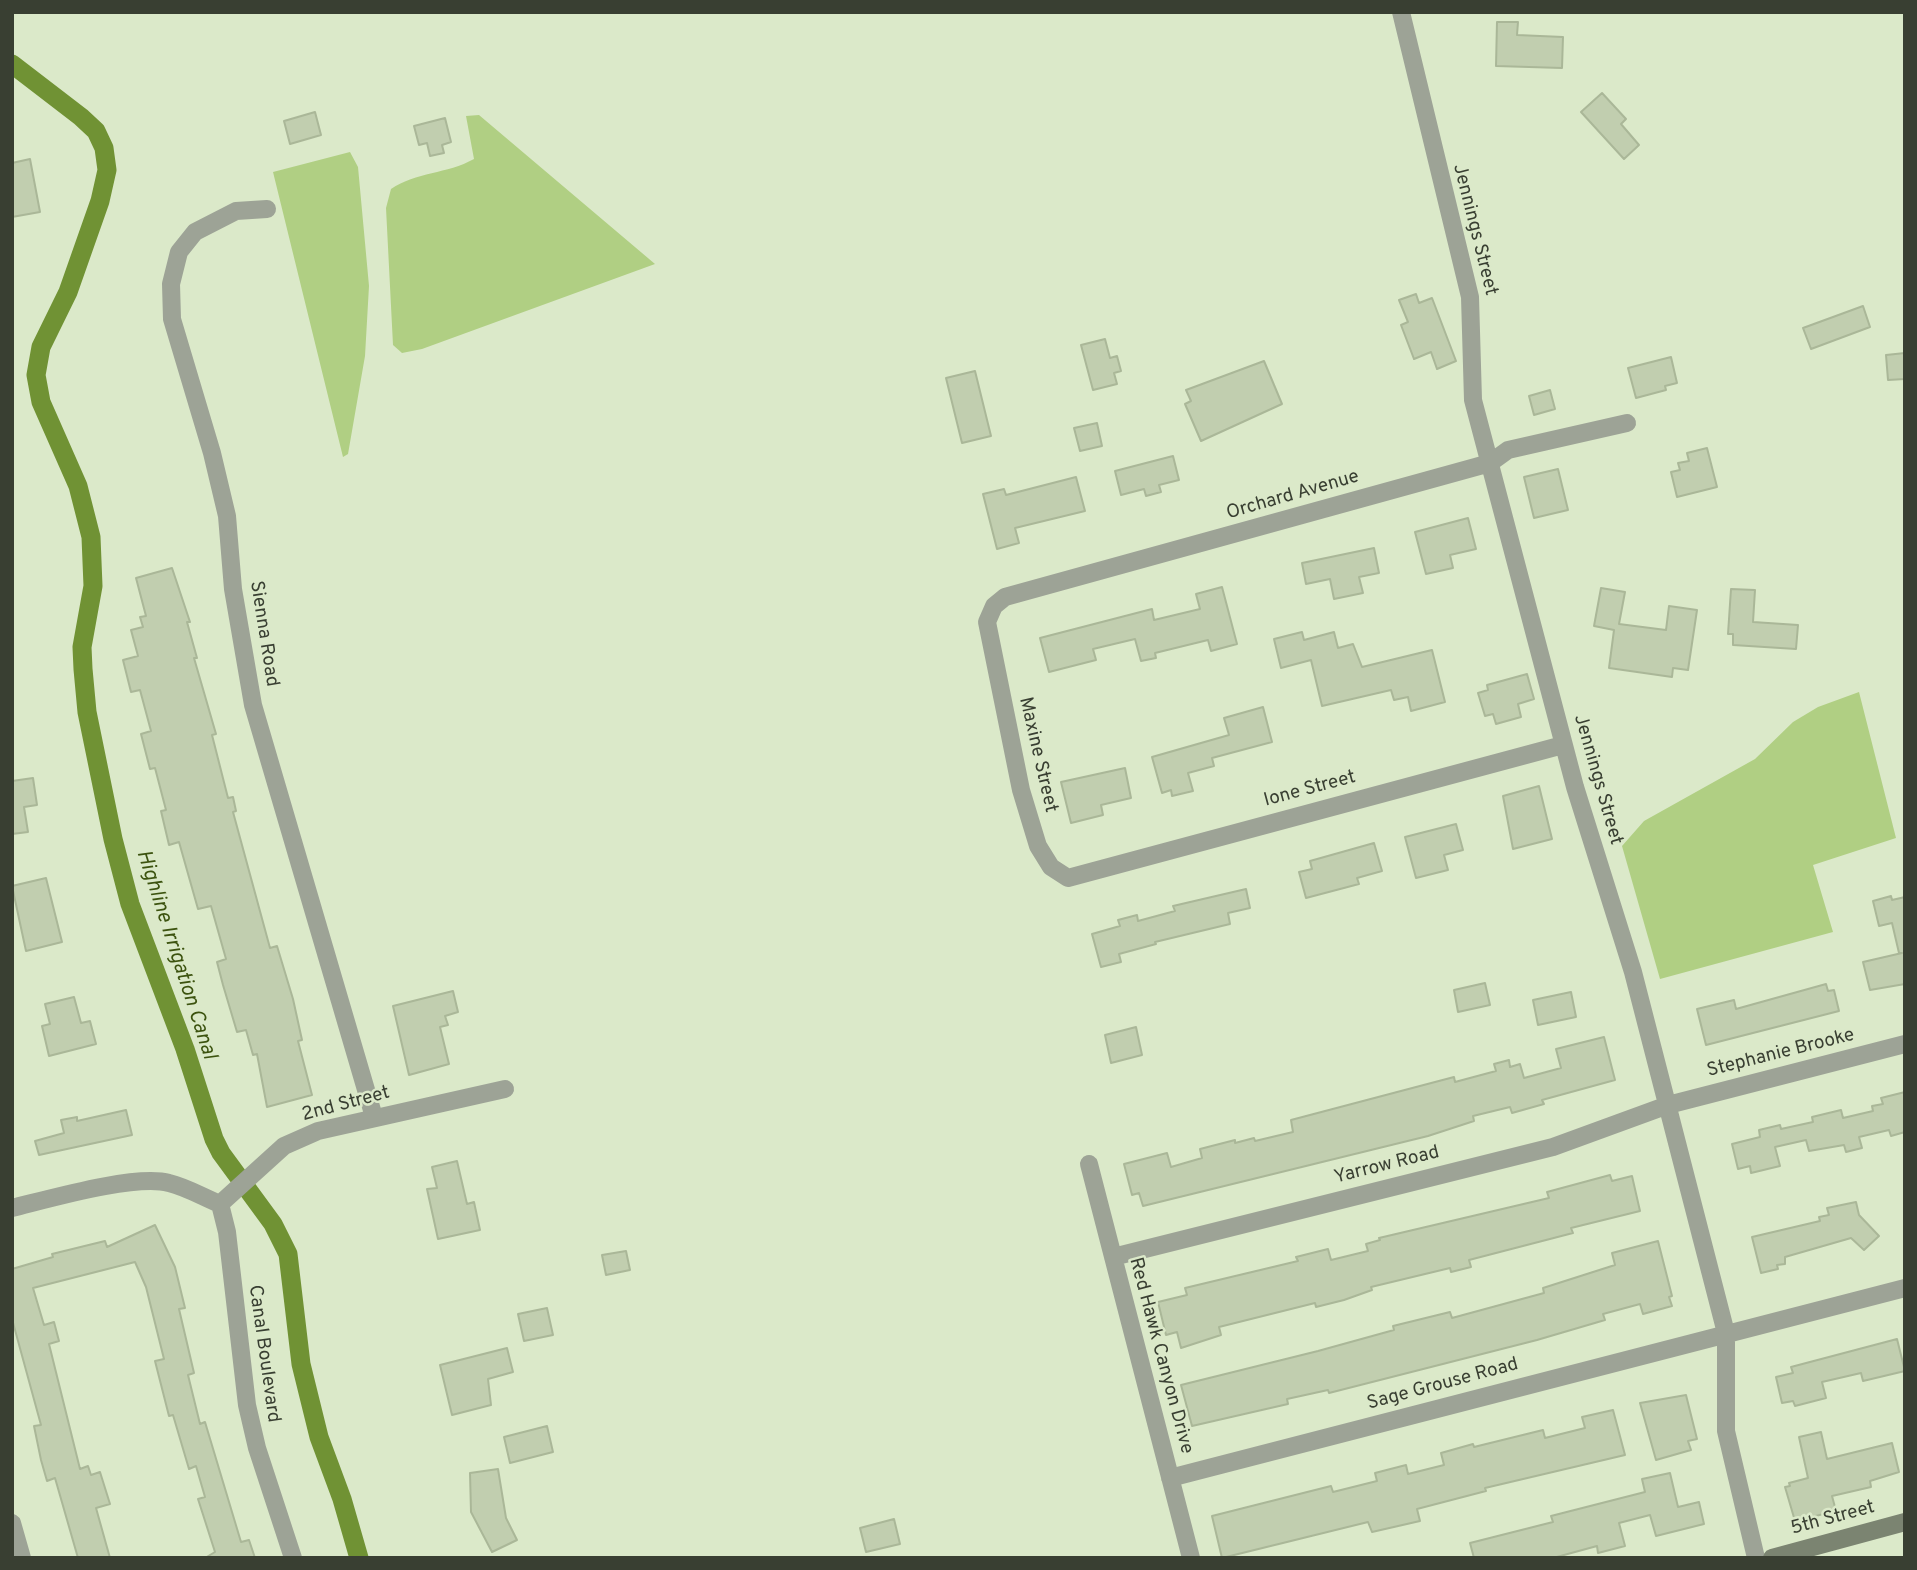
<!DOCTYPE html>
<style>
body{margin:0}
#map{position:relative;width:1917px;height:1570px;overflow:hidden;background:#dbe9c9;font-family:Overpass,sans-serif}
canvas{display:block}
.frame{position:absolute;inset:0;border:14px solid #393f32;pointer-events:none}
</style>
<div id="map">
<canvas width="1917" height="1570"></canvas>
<div class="frame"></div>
</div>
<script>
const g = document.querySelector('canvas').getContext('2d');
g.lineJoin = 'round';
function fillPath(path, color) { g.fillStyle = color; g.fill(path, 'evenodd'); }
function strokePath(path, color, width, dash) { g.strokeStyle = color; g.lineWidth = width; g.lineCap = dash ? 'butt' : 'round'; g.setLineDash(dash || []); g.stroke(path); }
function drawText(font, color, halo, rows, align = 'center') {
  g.font = font + ' Overpass,sans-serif'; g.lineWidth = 5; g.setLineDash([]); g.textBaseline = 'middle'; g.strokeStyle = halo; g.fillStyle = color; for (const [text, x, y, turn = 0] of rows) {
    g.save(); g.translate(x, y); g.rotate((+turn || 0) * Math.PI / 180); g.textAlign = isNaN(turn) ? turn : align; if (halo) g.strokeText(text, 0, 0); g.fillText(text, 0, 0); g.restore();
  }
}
fillPath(new Path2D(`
 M479 115 655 264 422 349 402 353 393 345 386 208 391 189C416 172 447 174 474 159L466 116Z
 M350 152 358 167 369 286 365 356 348 454 343 457 273 172Z
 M1859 692 1896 838 1813 865 1833 932 1660 979 1622 846 1644 821 1755 759 1793 722 1818 707Z`), '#b0cf83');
strokePath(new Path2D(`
 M12 64 81 117 96 131 104 148 107 170 100 201 68 292 41 347 36 375 41 402 78 486 91 537 93 586 82 647 83 669 87 712 113 839 130 904 185 1049 214 1139 221 1153 273 1224 288 1254 301 1364 319 1437 342 1499 359 1558`), '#709234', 19);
const building = new Path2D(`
 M1497 22H1518L1517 35 1563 37 1562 68 1496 66Z
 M1602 93 1626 119 1621 124 1639 145 1624 159 1581 112Z
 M315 112 321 135 290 144 284 121Z
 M445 118 451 142 442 145 444 153 430 156 427 143 419 145 414 126Z
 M30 159 40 212 12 217V163Z
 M1416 294 1419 303 1432 298 1456 361 1437 369 1431 352 1414 359 1401 325 1408 322 1399 300Z
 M1863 306 1870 327 1811 349 1803 328Z
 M1105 339 1110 358 1117 356 1121 371 1114 373 1117 384 1093 390 1081 345Z
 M1905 353V379L1888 380 1886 355Z
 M1671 357 1677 383 1665 386 1666 390 1636 398 1628 368Z
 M1264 361 1282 404 1201 441 1185 404 1191 401 1186 390Z
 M975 371 991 436 962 443 946 378Z
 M1550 390 1555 409 1534 415 1529 396Z
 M1097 423 1102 446 1080 451 1074 428Z
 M1707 448 1717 487 1677 497 1671 472 1680 470 1678 463 1689 461 1687 453Z
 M1173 456 1179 480 1159 485 1161 492 1146 496 1144 489 1121 495 1115 471Z
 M1558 469 1568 510 1534 518 1524 477Z
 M1076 477 1085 511 1015 528 1019 543 997 549 983 494 1004 489 1006 495Z
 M1468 518 1476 549 1450 555 1453 568 1426 574 1415 532Z
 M1374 548 1379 573 1359 577 1363 593 1334 599 1330 579 1306 584 1302 563Z
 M172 568 190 622H187L197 658H194L216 734 212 735 228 798 233 797 236 811 233 812 270 948 277 946 293 999 302 1040 298 1041 312 1095 267 1107 257 1054 253 1055 246 1030 237 1032 223 985 217 962 226 959 211 906 198 909 179 842 169 845 161 811 166 810 155 768 150 769 141 734 151 731 140 690 131 692 123 660 138 656 131 630 143 627 140 617 146 616 136 578Z
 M1222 587 1237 644 1211 651 1208 640 1155 653 1156 658 1141 661 1135 639 1093 649 1096 660 1049 672 1040 638 1152 609 1154 620 1200 609 1196 594Z
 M1601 588 1625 592 1619 624 1666 630 1669 606 1697 610 1688 670 1673 668 1672 677 1609 668 1614 630 1594 626Z
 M1731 589 1755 590 1753 622 1798 625 1796 649 1733 645V634H1728Z
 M1302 632 1304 640 1334 632 1338 648 1353 644 1362 667 1432 650 1445 702 1411 711 1408 697 1394 700 1391 690 1322 706 1311 660 1281 668 1274 639Z
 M1527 674 1534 699 1518 704 1521 717 1496 724 1493 714 1485 716 1478 693 1488 690 1487 685Z
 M1263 707 1272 742 1212 758 1214 766 1188 773 1193 791 1172 796 1171 790 1162 793 1152 757 1229 735 1224 718Z
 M1125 768 1131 798 1101 805 1103 815 1071 823 1061 782Z
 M33 778 37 805 24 807 28 832 12 834V781Z
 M1539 786 1552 839 1513 849 1503 796Z
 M1456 824 1463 850 1444 855 1448 870 1416 878 1405 837Z
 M1374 843 1382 871 1357 878 1359 884 1306 898 1299 872 1312 869 1310 861Z
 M46 878 62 942 26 951 12 886Z
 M1246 889 1250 908 1228 913 1230 924 1155 942 1156 944 1119 954 1121 962 1101 967 1092 934 1120 926 1118 920 1137 915 1138 921 1175 911 1173 906Z
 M1891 896 1892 900 1905 897V984L1870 990 1863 962 1902 953H1899L1892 923 1879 926 1873 901Z
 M1485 983 1490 1005 1458 1012 1454 990Z
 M1826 984 1828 991 1834 990 1839 1011 1706 1045 1697 1009 1734 1000 1736 1009Z
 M453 991 458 1012 445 1016 448 1025 440 1027 449 1064 409 1075 393 1006Z
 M1571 992 1576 1017 1538 1025 1533 1000Z
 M74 997 81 1023 90 1021 96 1044 49 1056 42 1026 50 1024 45 1004Z
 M1136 1027 1142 1055 1111 1063 1105 1035Z
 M1604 1037 1615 1080 1542 1100 1544 1104 1512 1113 1510 1107 1473 1116 1474 1121 1428 1136 1143 1206 1139 1193 1132 1195 1124 1164 1167 1153 1171 1167 1202 1158 1200 1149 1235 1140V1143L1254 1138 1255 1141 1293 1132 1291 1120 1454 1077 1455 1082 1496 1071 1494 1064 1509 1060 1510 1067 1520 1064 1524 1078 1561 1068 1556 1049Z
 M1905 1092V1132L1891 1136 1889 1130 1859 1137 1862 1148 1846 1152 1844 1145 1809 1151 1806 1140 1775 1147 1780 1166 1751 1173 1750 1166 1738 1169 1732 1144 1760 1137 1759 1130 1780 1125 1781 1129 1813 1122 1812 1117 1841 1110 1843 1118 1873 1111 1872 1106 1883 1104 1881 1098Z
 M126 1110 132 1135 39 1155 35 1141 64 1133 61 1120 77 1117V1121Z
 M457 1161 467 1204 474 1202 480 1230 438 1239 427 1189 437 1188 432 1167Z
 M1610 1175 1612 1181 1632 1176 1640 1211 1571 1228 1573 1233 1469 1260 1471 1267 1451 1272 1450 1268 1371 1287 1372 1290 1344 1300 1316 1307 1315 1303 1219 1327 1221 1335 1181 1348 1177 1332 1166 1335 1158 1302 1187 1295 1185 1288 1298 1261 1296 1257 1328 1249 1331 1260 1368 1251 1366 1244 1380 1240 1379 1238 1549 1198 1547 1192Z
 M1856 1202 1859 1215 1879 1236 1864 1250 1851 1238 1785 1257V1264L1777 1265 1778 1269 1761 1273 1752 1237 1820 1221 1819 1217 1829 1215 1827 1208Z
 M155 1225 175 1267 185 1308 179 1309 194 1373 188 1375 200 1424 205 1422 241 1542 249 1540 255 1558H205L215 1552 198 1499 205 1497 196 1466 189 1469 173 1415 169 1416 155 1361 164 1359 146 1287 135 1262 33 1288 44 1325 54 1322 59 1341 49 1344 80 1469 88 1466 91 1475 100 1472 110 1504 96 1508 110 1558H78L55 1478 47 1481 41 1460 34 1426 41 1425 12 1319V1269L53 1257 52 1254 105 1241 107 1247Z
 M1658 1241 1672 1296 1669 1297 1672 1306 1643 1314 1640 1304 1603 1314 1605 1320 1537 1340 1329 1393 1328 1390 1287 1399 1288 1404 1192 1426 1181 1385 1318 1351 1394 1330 1393 1326 1450 1312 1452 1318 1544 1293 1543 1288 1615 1265 1612 1253Z
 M626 1251 630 1270 606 1275 602 1255Z
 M547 1308 553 1335 524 1341 518 1314Z
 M1897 1339 1905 1371 1863 1381 1861 1373 1822 1382 1826 1398 1795 1406 1793 1401 1782 1403 1776 1377 1793 1373 1791 1367Z
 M507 1348 513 1372 488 1379 491 1405 452 1415 440 1365Z
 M1686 1395 1697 1439 1688 1441 1691 1450 1656 1460 1640 1403Z
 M1613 1410 1625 1455 1485 1488 1486 1491 1417 1509 1420 1521 1372 1532 1368 1522 1222 1558 1212 1516 1331 1486 1333 1492 1377 1481 1375 1473 1406 1465 1408 1474 1444 1465 1441 1453 1473 1444 1474 1447 1543 1430 1545 1438 1585 1428 1582 1417Z
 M547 1426 553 1452 510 1463 504 1437Z
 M1821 1432 1827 1459 1892 1443 1899 1472 1870 1481 1871 1487 1832 1496 1836 1511 1795 1521 1785 1487 1790 1486 1789 1483 1808 1478 1799 1437Z
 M498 1469 506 1518 517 1540 492 1552 471 1512 470 1473Z
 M1670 1473 1678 1507 1699 1502 1704 1524 1656 1536 1650 1515 1619 1523 1625 1546 1598 1553 1597 1546 1553 1558H1474L1470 1543 1553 1522 1551 1516 1645 1492 1642 1479Z
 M894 1519 900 1544 866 1552 860 1528Z`);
fillPath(building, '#c1ceaf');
strokePath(building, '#aab798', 2);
strokePath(new Path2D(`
 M1401 12 1470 297 1473 400 1575 787 1633 972 1726 1333V1431L1756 1558
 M267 209 236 211 195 232 179 252 171 284 172 319 212 453 227 516 233 589 253 705 374 1117
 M1563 745 1068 878 1051 867 1038 846 1021 790 987 622 994 606 1005 597 1490 463 1508 450 1627 423
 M1089 1164 1191 1558
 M220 1204 284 1146 318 1131 505 1089
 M12 1208C49 1199 135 1174 169 1183 186 1187 203 1197 220 1204L227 1232 247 1405 257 1448 293 1558
 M1113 1257 1553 1147 1668 1105 1905 1044
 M1170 1478 1905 1288
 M12 1523 22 1558`), '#9da396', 18);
strokePath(new Path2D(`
 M1772 1558 1905 1522`), '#7b8471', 18);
drawText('19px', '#393f32', '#dbe9c9', [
 ["Jennings Street",1474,230,76],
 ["Orchard Avenue",1293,496,-16],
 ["Sienna Road",263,634,81],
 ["Maxine Street",1037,755,77],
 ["Jennings Street",1597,780,74],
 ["Ione Street",1310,790,-15],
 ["Stephanie Brooke",1781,1054,-14],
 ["2nd Street",346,1105,-15],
 ["Yarrow Road",1387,1166,-14],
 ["Canal Boulevard",263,1354,82],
 ["Red Hawk Canyon Drive",1160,1356,75],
 ["Sage Grouse Road",1443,1385,-15],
 ["5th Street",1833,1519,-15]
]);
drawText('italic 21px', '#3c530f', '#dbe9c9', [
 ["Highline Irrigation Canal",175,955,72]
]);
</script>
